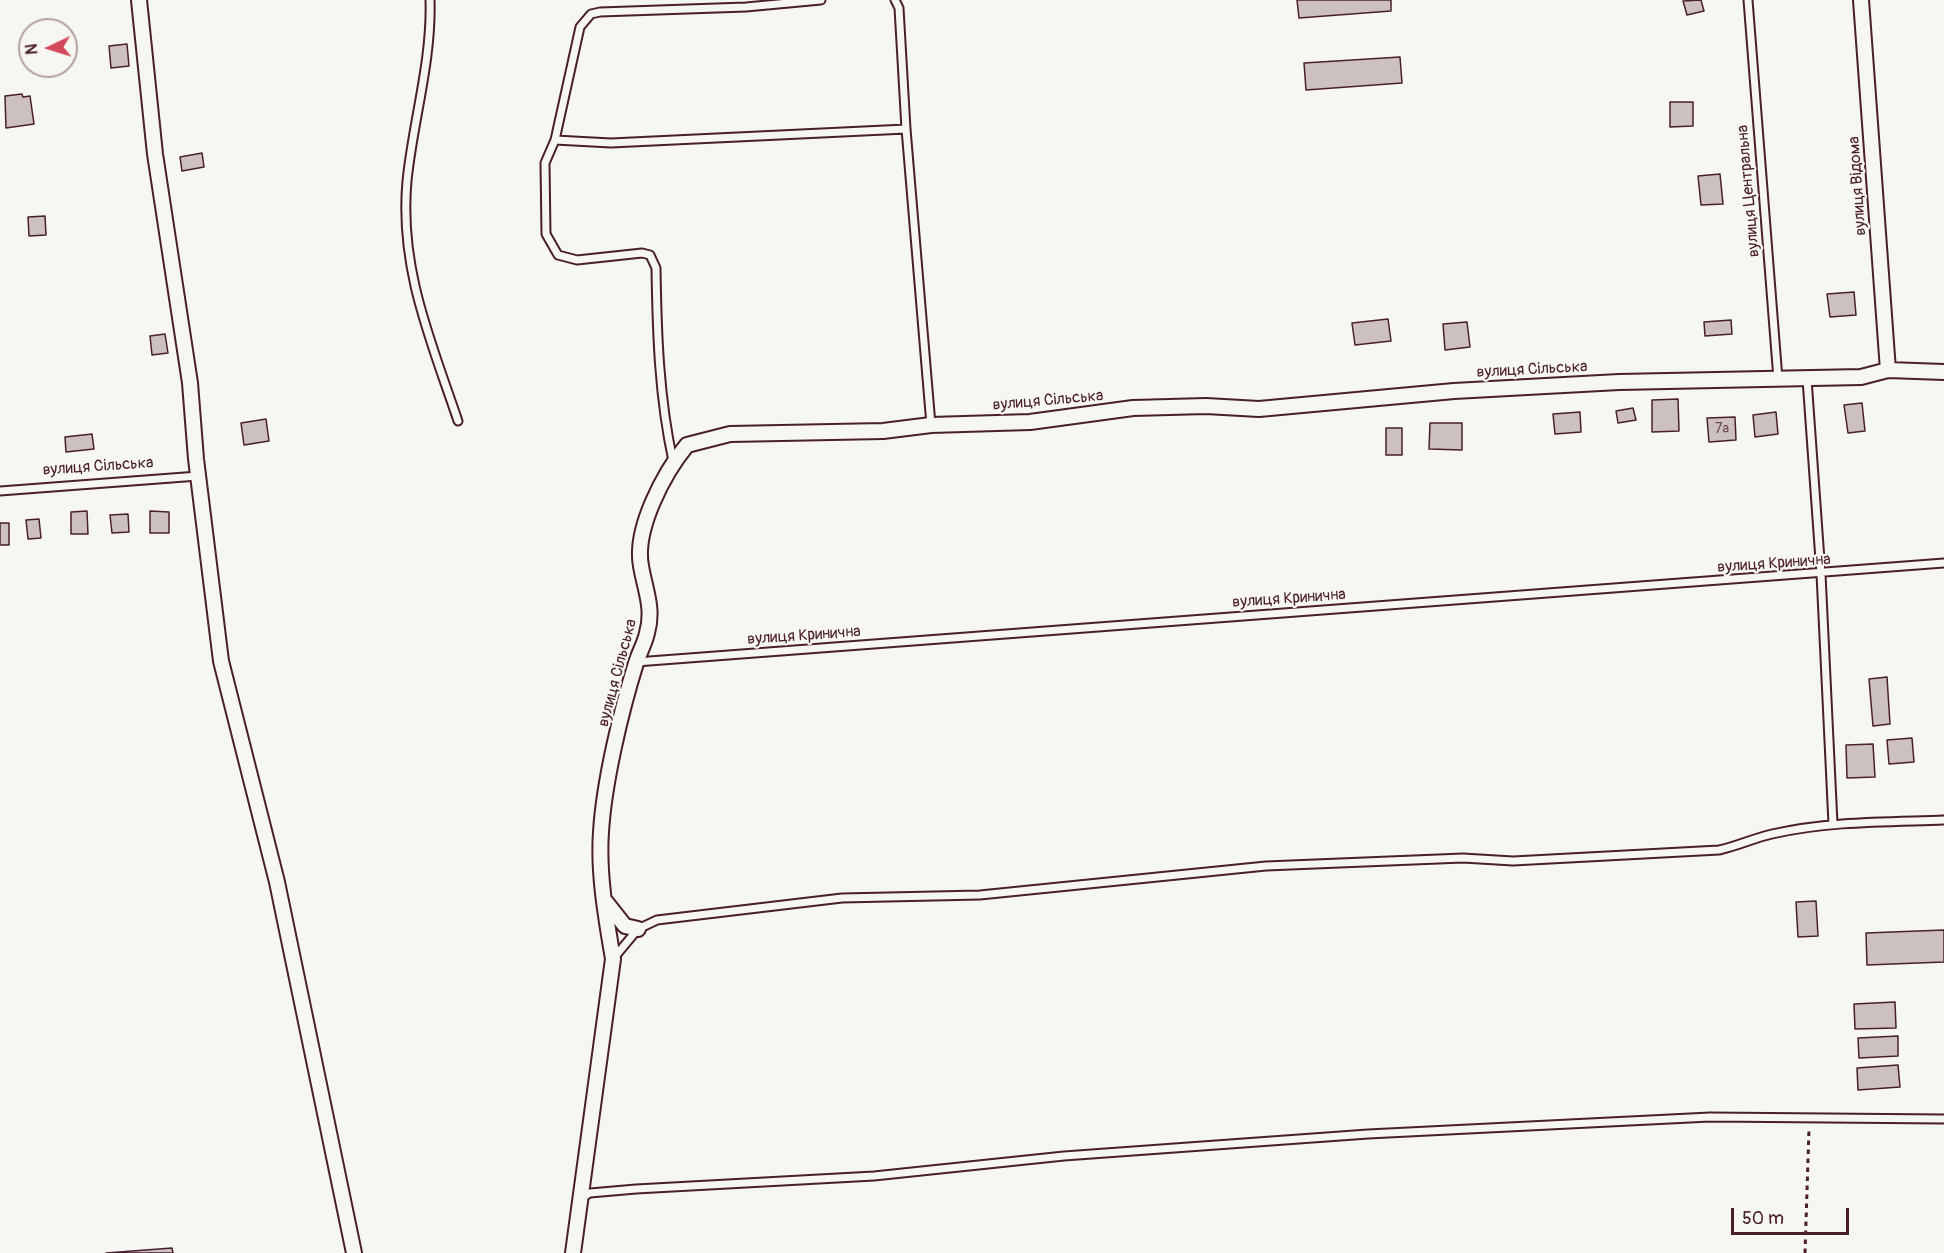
<!DOCTYPE html>
<meta charset="utf-8">
<style>
body{margin:0}
#map{position:relative;width:1944px;height:1253px;overflow:hidden;background:#f6f6f2;font-family:Pangolin,sans-serif}
canvas{display:block}
.north{position:absolute;left:18px;top:18px;width:60px;height:60px;box-sizing:border-box;background:#f6f6f2;border:2px solid #b1a0a2;border-radius:50%;rotate:266deg;font-size:16px;font-weight:700;line-height:24px;text-align:center;color:#4a1f2b}
.north::after{content:'';display:block;margin:auto;width:21px;height:27px;background:#d1495b;clip-path:polygon(50% 0,100% 100%,50% 72%,0 100%)}
.scale{position:absolute;left:1731px;top:1208px;width:118px;height:27px;box-sizing:border-box;border:3px solid #4a1f2b;border-top:0;padding-left:8px;font-size:18px;line-height:21px;white-space:nowrap;color:#4a1f2b;-webkit-text-stroke:4px #f6f6f2;paint-order:stroke}
</style>
<div id="map">
<canvas width="1944" height="1253"></canvas>
<div class="north">N</div>
<div class="scale">50 m</div>
</div>
<script>
const g = document.querySelector('canvas').getContext('2d');
g.lineJoin = 'round';
function fillPath(path, color) { g.fillStyle = color; g.fill(path, 'evenodd'); }
function strokePath(path, color, width, dash) { g.strokeStyle = color; g.lineWidth = width; g.lineCap = dash ? 'butt' : 'round'; g.setLineDash(dash || []); g.stroke(path); }
function drawText(font, color, halo, rows, align = 'center') {
  g.font = font + ' Pangolin,sans-serif'; g.lineWidth = 4.5; g.setLineDash([]); g.textBaseline = 'middle'; g.strokeStyle = halo; g.fillStyle = color; for (const [text, x, y, turn = 0] of rows) {
    g.save(); g.translate(x, y); g.rotate((+turn || 0) * Math.PI / 180); g.textAlign = isNaN(turn) ? turn : align; if (halo) g.strokeText(text, 0, 0); g.fillText(text, 0, 0); g.restore();
  }
}
const building = new Path2D(`
 M1297 0H1391V11L1299 18Z
 M1701 0 1704 11 1687 15 1683 1Z
 M127 44 129 66 111 68 109 46Z
 M1400 57 1402 83 1306 90 1304 63Z
 M22 94 23 97 30 96 34 124 6 128 5 96Z
 M1670 102H1693V126L1670 127Z
 M202 153 204 167 182 171 180 157Z
 M1720 174 1723 204 1701 205 1698 176Z
 M45 216 46 235 29 236 28 217Z
 M1854 292 1856 315 1830 317 1827 294Z
 M1388 319 1391 341 1355 345 1352 323Z
 M1731 320 1732 334 1705 336 1704 322Z
 M1467 322 1470 347 1445 350 1443 324Z
 M165 334 168 353 152 355 150 336Z
 M1678 399 1679 431 1652 432V400Z
 M1862 403 1865 431 1848 433 1844 405Z
 M1633 408 1636 420 1618 423 1616 411Z
 M1580 412 1581 432 1555 434 1553 414Z
 M1776 412 1778 434 1755 437 1753 415Z
 M1735 417 1736 440 1709 442 1707 418Z
 M266 419 269 441 244 445 241 423Z
 M1430 423H1462V450L1429 449Z
 M1386 428H1402V455H1386Z
 M92 434 94 449 66 452 65 437Z
 M87 511 88 534H71V512Z
 M150 511 169 512V533H150Z
 M128 514 129 532 112 533 110 515Z
 M39 519 41 538 28 539 26 520Z
 M0 523H9V545H0Z
 M1887 677 1890 724 1873 726 1869 679Z
 M1912 738 1914 762 1889 764 1887 740Z
 M1873 744 1875 777 1847 778 1846 745Z
 M1816 901 1818 936 1798 937 1796 902Z
 M1944 930V962L1867 965 1866 933Z
 M1895 1002 1896 1028 1855 1029 1854 1004Z
 M1898 1036V1056L1859 1058 1858 1038Z
 M1898 1065 1900 1087 1858 1090 1857 1068Z
 M172 1248 173 1253H106Z`);
fillPath(building, '#ccc1c0');
strokePath(building, '#4a1f2b', 1.5);
const service = new Path2D(`
 M430 0C432 61 413 121 407 181 399 268 431 341 458 421
 M895 0 899 8 906 129 931 425
 M1748 0 1778 379
 M555 140 611 143 906 129
 M1807 379 1821 574 1833 824
 M673 461C659 397 657 333 656 268L650 255 642 253 577 260 558 255 546 234 545 163 555 140 580 27 591 14 600 12 746 7 821 0
 M0 491 198 476
 M636 662 1944 563
 M613 959 638 929 657 920 842 898 980 895 1266 866 1463 858 1513 861 1719 850C1738 846 1754 838 1772 834 1828 821 1887 822 1944 820
 M581 1198 590 1193 636 1189 874 1176 1064 1156 1368 1134 1710 1117 1944 1119`);
const minor = new Path2D(`
 M139 0 155 154 190 383 196 459 221 661 277 882 354 1253
 M1861 0 1888 370
 M606 902 625 926 638 929
 M573 1253 613 959C606 918 598 873 601 832 604 782 621 711 636 663 639 653 645 643 647 633 654 608 645 590 641 566 634 529 664 473 687 445L730 434 883 431 931 425 1030 422 1133 408 1206 406 1259 409 1454 391 1619 382 1861 377 1888 370 1944 372`);
strokePath(service, '#4a1f2b', 11);
strokePath(minor, '#4a1f2b', 18);
strokePath(new Path2D(`
 M1805 1253 1809 1129`), '#4a1f2b', 3, [4.5, 4.5]);
strokePath(service, '#f6f6f2', 7);
strokePath(minor, '#f6f6f2', 14);
drawText('14px', '#6a4850', null, [
 ["7а",1722,429]
]);
drawText('16px', '#4a1f2b', '#f6f6f2', [
 ["вулиця Відома",1858,186,-94],
 ["вулиця Центральна",1749,191,-95],
 ["вулиця Сільська",1532,370,-3],
 ["вулиця Сільська",1048,401,-5],
 ["вулиця Сільська",98,467,-4],
 ["вулиця Кринична",1774,564,-4],
 ["вулиця Кринична",1289,599,-4],
 ["вулиця Кринична",804,636,-4],
 ["вулиця Сільська",618,673,-75]
]);
</script>
